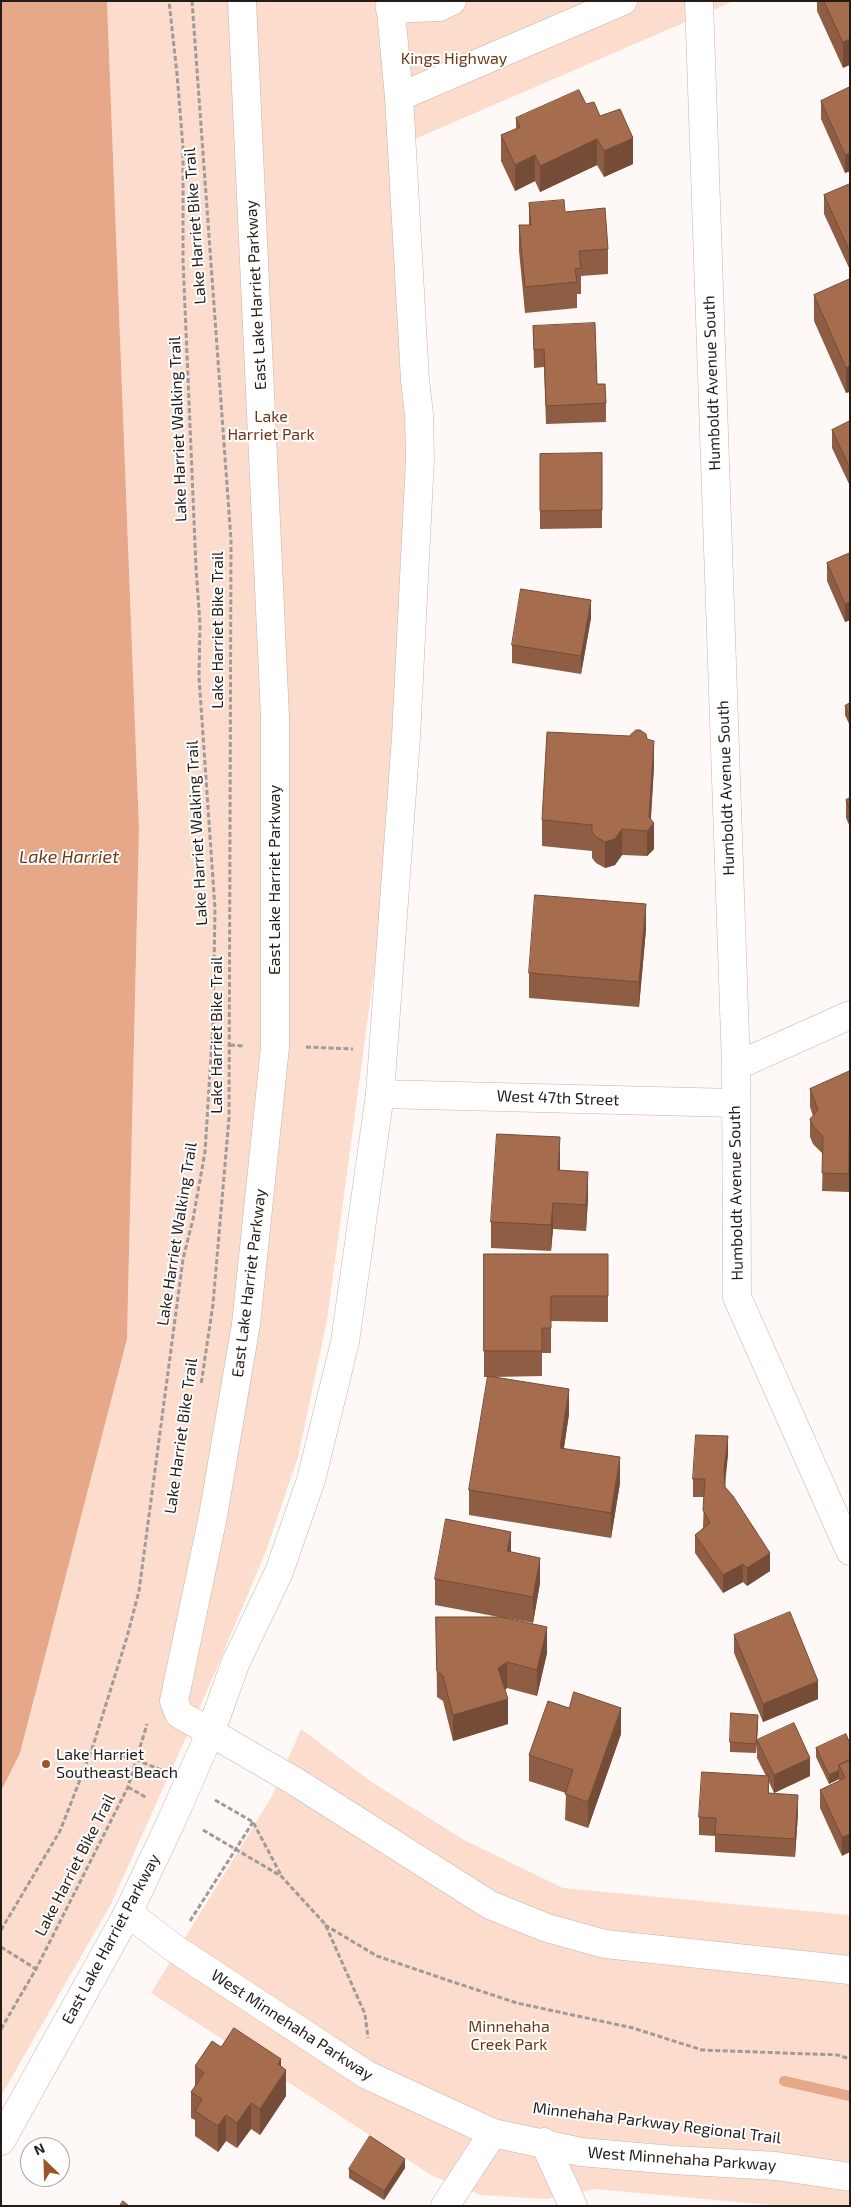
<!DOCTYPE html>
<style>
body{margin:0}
#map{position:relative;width:851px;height:2207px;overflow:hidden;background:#fef9f7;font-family:"Exo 2",sans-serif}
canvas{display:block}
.frame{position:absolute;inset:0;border:2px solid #241c19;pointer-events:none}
.north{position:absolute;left:20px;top:2137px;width:50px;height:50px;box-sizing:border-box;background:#fff;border:1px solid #a7a4a3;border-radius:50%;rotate:336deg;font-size:14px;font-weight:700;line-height:20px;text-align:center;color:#241c19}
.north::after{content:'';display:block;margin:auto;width:18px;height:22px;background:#9b552d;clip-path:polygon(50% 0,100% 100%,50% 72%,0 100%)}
</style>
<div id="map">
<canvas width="851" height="2207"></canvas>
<div class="frame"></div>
<div class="north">N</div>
</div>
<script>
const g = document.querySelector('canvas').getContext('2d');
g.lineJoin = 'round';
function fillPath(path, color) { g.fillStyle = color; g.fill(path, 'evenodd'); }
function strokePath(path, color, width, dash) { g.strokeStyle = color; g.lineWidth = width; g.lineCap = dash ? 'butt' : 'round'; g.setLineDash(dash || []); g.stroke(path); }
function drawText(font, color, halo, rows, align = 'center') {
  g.font = font + ' "Exo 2",sans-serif'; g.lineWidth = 4; g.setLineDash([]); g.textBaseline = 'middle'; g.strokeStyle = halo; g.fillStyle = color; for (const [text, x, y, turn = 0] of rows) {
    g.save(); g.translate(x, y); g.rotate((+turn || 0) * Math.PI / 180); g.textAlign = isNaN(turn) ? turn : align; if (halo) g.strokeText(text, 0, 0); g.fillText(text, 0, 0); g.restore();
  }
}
fillPath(new Path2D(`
 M107 1H734L401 145 415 379 406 737 327 1320 298 1457 266 1551 210 1684 111 1904 1 2096V1791L20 1753 127 1339 139 829Z
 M301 1729 370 1781 464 1840 563 1888 850 1915V2206H781L595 2189 546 2199 480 2195 431 2175 151 1993 271 1798Z`), '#fcdccc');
fillPath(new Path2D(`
 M1 1H107L139 829 127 1339 20 1753 1 1791Z`), '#e6a889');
strokePath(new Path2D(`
 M784 2081 850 2096`), '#e6a889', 10);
const minor = new Path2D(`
 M699 1 736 1066 737 1297 850 1551
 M390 9 439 7 452 1
 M399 97 623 1
 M736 1066 850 1015
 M380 1094 735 1103
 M128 1913 174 1948 367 2075 493 2133 581 2152 673 2160 776 2166 850 2177
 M544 2142 573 2206
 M445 2206 493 2133`);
const tertiary = new Path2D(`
 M242 1 275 717V1047L246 1324 213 1516 174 1701 179 1714 296 1782 490 1905 547 1928 605 1944 850 1970
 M1 2141 128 1913 171 1822 211 1731 235 1664 279 1572 311 1480 345 1342 380 1094 406 737 420 459 419 414 415 380 399 97 390 1`);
strokePath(minor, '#c7b3a9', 29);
strokePath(tertiary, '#c7b3a9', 29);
strokePath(new Path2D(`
 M192 1 231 540 229 1118 213 1304 201 1385
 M230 1045 244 1046
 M306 1047 353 1049
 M92 1749 137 1760 161 1770
 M128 1787 147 1798
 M215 1800 253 1822 281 1875
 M203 1830 281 1876 325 1924 365 2014 368 2038
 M190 1921 253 1822
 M325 1925 377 1956 450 1981 517 2003 633 2028 702 2050 838 2055 850 2059
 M1 1930 60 1831 92 1749 127 1637 139 1591 183 1259 193 1219 205 1152 213 1023 215 909 199 677 200 624 196 568 183 260V148L177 74 169 1
 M1 1947 36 1969
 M1 2029 36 1969 128 1787 147 1724`), '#a09a98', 3, [5, 2.5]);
strokePath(minor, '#fff', 28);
strokePath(tertiary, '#fff', 28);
fillPath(new Path2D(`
 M817 1H850L843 68 817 11Z
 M850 87V171L845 173 821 119V101Z
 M586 104 600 116 633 164 604 177 597 165 540 192 535 181 515 191 501 161V135L516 129V118Z
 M850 184V270L824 214V195Z
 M529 203 565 212 608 249V274L581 276V294H577V308L525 313 519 251V225H529Z
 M850 279 846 393 814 321V295Z
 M533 326 597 384 606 403V422L546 424 544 367 534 368Z
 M850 421V486L832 448V430Z
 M602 453V528L540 529V454Z
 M850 553V620L845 622 827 581V563Z
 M591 618 581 674 512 663V645Z
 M850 703V726L845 715V706Z
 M629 736 654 766 651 819 654 849 647 856 622 855 615 865 605 868 596 863 592 858V851L542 846V820Z
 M850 798V827L846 818V800Z
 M646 929 639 1007 529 998V973Z
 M850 1071 849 1192 822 1191 823 1154 813 1144 810 1137V1119L813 1116 810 1107V1089Z
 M560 1163V1170L588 1197 586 1231 553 1229 551 1251 491 1248V1222Z
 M484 1254H608V1322L551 1321V1353H542V1376L494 1377 569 1414 564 1448 620 1483 611 1538 469 1515V1490L488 1377H484Z
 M728 1454 725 1487 770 1571 747 1586 743 1582 723 1593 695 1553V1535L703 1528 704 1497H693V1479Z
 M511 1552 540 1583 533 1623 507 1618 547 1653 537 1696 507 1688 505 1690 508 1724 453 1741 443 1701 437 1697 436 1617H499L435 1605V1579Z
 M734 1635 818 1699 763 1722 734 1653Z
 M758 1725 756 1753 730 1752V1742Z
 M621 1734 588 1828 565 1820 566 1793 529 1781V1755Z
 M757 1740 810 1776 774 1793 769 1782V1793L798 1813 795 1857 715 1852V1836L699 1835V1817L766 1776 757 1758Z
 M850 1744 842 1856 820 1808V1790L839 1781V1779L829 1784 816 1757V1748Z
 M221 2047 281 2066 286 2096 260 2135 251 2129 237 2148 226 2141 218 2152 195 2136V2120L191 2118V2092L195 2087V2066Z
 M405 2168 384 2200 349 2178V2169Z`), '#8e5d43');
fillPath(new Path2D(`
 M850 39V65L843 68V42Z
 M633 138V164L604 177V151Z
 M597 139V165L540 192V166Z
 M850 153V171L845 173V155Z
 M535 155V181L515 191V165Z
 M850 366V392L846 393V368Z
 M591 600V618L581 674V656Z
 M850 602V620L845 622V604Z
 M654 741V766L650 828 654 823V849L647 856V831L649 817Z
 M622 829V855L615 865 605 868V842Z
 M646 904V929L639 1007V982Z
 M560 1137V1163L558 1195V1170Z
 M588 1172V1197L586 1231V1205Z
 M553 1203V1229L551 1251V1225Z
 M569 1389V1414L560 1473V1448Z
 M728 1436V1454L724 1487V1469Z
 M620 1457V1483L611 1538V1513Z
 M511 1532V1557L507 1551Z
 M770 1553V1571L747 1586V1568Z
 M540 1558V1583L533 1623V1597Z
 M743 1564V1582L723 1593V1575Z
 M547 1627V1653L537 1696V1670Z
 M507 1662V1688L498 1694V1668Z
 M818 1681V1699L763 1722V1704Z
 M508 1699V1724L453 1741V1715Z
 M621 1708V1734L588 1828V1802Z
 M758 1715V1725L756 1753V1744Z
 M810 1758V1776L774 1793V1775Z
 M839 1770V1779L829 1784V1775Z
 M798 1795V1813L795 1857V1839Z
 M850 1834V1852L842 1856V1837Z
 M281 2059V2078L286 2070V2096L260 2135V2109L278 2064Z
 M251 2103V2129L237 2148V2123Z
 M226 2115V2141L218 2152V2126Z
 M405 2159V2168L384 2200V2191Z`), '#744c37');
const building = new Path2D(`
 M824 1H850V39L843 42Z
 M850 87V153L845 155 821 101Z
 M579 90 586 104 594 102 600 116 620 109 633 138 604 151 597 139 540 166 535 155 515 165 501 135 520 127 516 118Z
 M850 184V252L824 195Z
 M564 200 565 212 605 208 608 249 579 251 581 268 575 269 577 282 525 287 519 225H531L529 203Z
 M850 279V366L846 368 814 295Z
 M595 323 597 384H605L606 403 546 406 544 349 534 350 533 326Z
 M850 421V468L832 430Z
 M602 453V510L540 511V454Z
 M850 553V602L845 604 827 563Z
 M521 589 591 600 581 656 512 645Z
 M850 703V716L845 706Z
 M636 730H640L646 734 647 739 654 741 649 817 654 823 647 831 622 829 615 839 605 842 596 837 592 832V825L542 820 547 732 629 736Z
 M850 798V809L846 800Z
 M535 895 646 904 639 982 529 973Z
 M850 1071 849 1174 822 1173 823 1136 813 1126 810 1119 818 1110 810 1089Z
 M497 1134 560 1137 558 1170 588 1172 586 1205 553 1203 551 1225 491 1222Z
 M484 1254H608V1296H551V1328H542V1351H484Z
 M488 1376 569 1389 560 1448 620 1457 611 1513 469 1490Z
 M696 1435 728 1436 724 1469 725 1487 733 1496 770 1553 747 1568 743 1564 723 1575 695 1535 710 1523 703 1510 705 1479H693Z
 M446 1519 511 1532 507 1551 540 1558 533 1597 435 1579Z
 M790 1612 818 1681 763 1704 734 1635Z
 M436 1617H501L547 1627 537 1670 507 1662 498 1668 508 1699 453 1715 443 1676 437 1671Z
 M574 1692 621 1708 588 1802 565 1794 573 1770 529 1755 548 1701 569 1708Z
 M731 1713 758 1715 756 1744 730 1742Z
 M794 1723 810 1758 774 1775 757 1740Z
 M846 1734 850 1744V1760L839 1765V1770L829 1775 816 1748Z
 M850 1760V1834L842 1837 820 1790 845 1778 839 1765Z
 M702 1772 769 1776 768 1793 798 1795 795 1839 715 1834 716 1818 699 1817Z
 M234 2028 281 2059 278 2064 286 2070 260 2109 251 2103 237 2123 226 2115 218 2126 195 2111 202 2099 191 2092 204 2073 195 2066 212 2041 221 2047Z
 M370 2136 405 2159 384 2191 349 2169Z
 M123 2201 129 2206H120Z`);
fillPath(building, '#a56c4e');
strokePath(building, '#744c37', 1);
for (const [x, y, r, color] of [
 [46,1764,5,"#9b552d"]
]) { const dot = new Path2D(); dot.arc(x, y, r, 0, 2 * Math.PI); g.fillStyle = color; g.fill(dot); strokePath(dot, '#fff', 2); }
drawText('16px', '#6f3614', '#fff', [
 ["Kings Highway",454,59],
 ["Lake",271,417],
 ["Harriet Park",271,435],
 ["Minnehaha",509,2027],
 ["Creek Park",509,2045]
]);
drawText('16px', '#241c19', '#fff', [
 ["Lake Harriet Bike Trail",195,226,-94],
 ["East Lake Harriet Parkway",256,295,-93],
 ["Humboldt Avenue South",712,383,-92],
 ["Lake Harriet Walking Trail",178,429,-92],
 ["Lake Harriet Bike Trail",218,630,-90],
 ["Humboldt Avenue South",726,788,-92],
 ["Lake Harriet Walking Trail",197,833,-93],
 ["East Lake Harriet Parkway",275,880,-90],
 ["Lake Harriet Bike Trail",217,1035,-90],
 ["West 47th Street",558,1098,2],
 ["Humboldt Avenue South",736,1193,-91],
 ["Lake Harriet Walking Trail",177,1234,-81],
 ["East Lake Harriet Parkway",249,1283,-83],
 ["Lake Harriet Bike Trail",181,1436,-82],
 ["Lake Harriet Bike Trail",75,1865,-63],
 ["East Lake Harriet Parkway",111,1939,-62],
 ["West Minnehaha Parkway",292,2025,33],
 ["Minnehaha Parkway Regional Trail",657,2123,7],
 ["West Minnehaha Parkway",682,2159,4]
]);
drawText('16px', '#241c19', '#fff', [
 ["Lake Harriet",56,1755],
 ["Southeast Beach",56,1773]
], 'left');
drawText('italic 18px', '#723918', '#fff', [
 ["Lake Harriet",69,857]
]);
</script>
